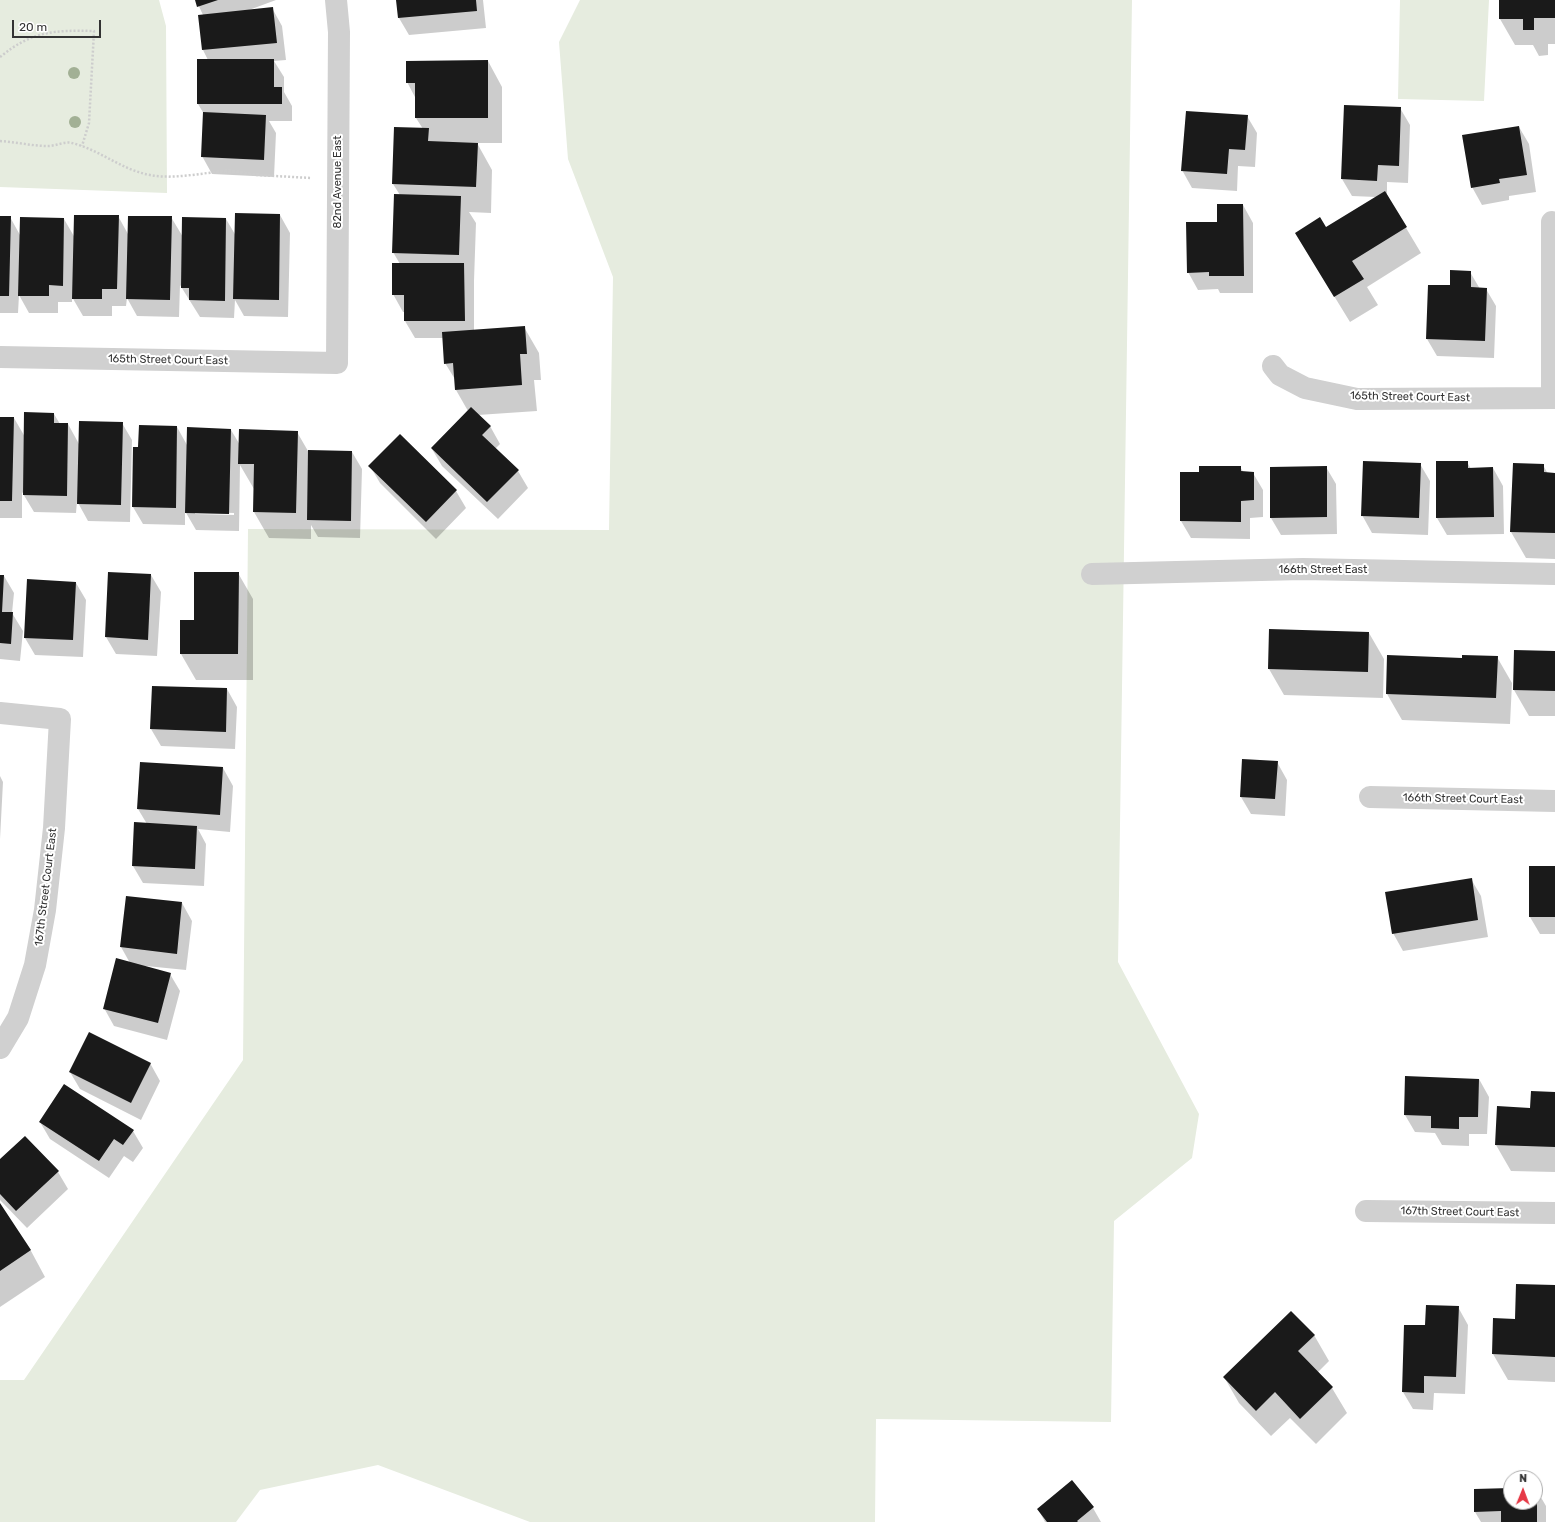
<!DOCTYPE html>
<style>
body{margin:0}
#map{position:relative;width:1555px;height:1522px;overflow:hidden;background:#fff;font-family:Rubik,sans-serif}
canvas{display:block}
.north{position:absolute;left:1503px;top:1470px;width:40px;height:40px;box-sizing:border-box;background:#fff;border:1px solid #adadad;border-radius:50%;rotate:1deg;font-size:11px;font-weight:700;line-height:16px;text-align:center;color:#333}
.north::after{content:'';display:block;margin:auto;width:14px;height:18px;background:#e63946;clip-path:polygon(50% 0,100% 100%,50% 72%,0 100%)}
.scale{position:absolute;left:12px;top:20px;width:89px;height:18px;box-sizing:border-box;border:2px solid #333;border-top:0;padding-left:5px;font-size:12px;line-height:14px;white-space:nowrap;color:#333;-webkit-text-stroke:3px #fff;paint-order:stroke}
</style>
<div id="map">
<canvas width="1555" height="1522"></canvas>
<div class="north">N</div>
<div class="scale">20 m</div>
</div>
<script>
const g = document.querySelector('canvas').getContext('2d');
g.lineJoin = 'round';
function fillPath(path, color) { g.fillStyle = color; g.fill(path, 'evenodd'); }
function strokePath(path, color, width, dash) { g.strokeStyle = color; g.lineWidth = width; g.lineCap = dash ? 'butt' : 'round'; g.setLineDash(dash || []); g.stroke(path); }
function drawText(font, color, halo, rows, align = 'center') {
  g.font = font + ' Rubik,sans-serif'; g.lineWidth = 4; g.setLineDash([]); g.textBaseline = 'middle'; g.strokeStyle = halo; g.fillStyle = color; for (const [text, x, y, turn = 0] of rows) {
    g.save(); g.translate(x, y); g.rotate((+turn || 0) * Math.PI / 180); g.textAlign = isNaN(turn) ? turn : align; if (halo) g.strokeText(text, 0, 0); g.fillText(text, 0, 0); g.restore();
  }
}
fillPath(new Path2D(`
 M0 0H159L166 26 167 193 0 187Z
 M580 0H1132L1118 962 1199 1114 1192 1158 1114 1221 1111 1422 876 1419 875 1522H530L378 1465 260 1490 236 1522H0V1380H24L243 1060 248 529 609 530 613 277 568 159 559 42Z
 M1400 0H1489L1484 101 1398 99Z`), '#e6ecdf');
fillPath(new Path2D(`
 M196 0H276L249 10 272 8 282 26 286 60 274 61 284 77V92L292 106V121H269L276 133 274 177 212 174 202 156 204 114 198 104 208 60 203 50 199 16 203 15Z
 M397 0H483L486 28 409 35 399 18Z
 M1500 0H1555V44H1548V55L1539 56 1533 45H1515L1500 19Z
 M488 61 502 87V143H477L492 170 491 213 469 212 476 223 474 281V331L524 327 539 353 541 380H534L537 411 478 415 490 426 500 444 495 449 518 471 528 488 498 519 442 466 432 449 468 411 456 390V381L445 363 444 338H415L405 321V312H403L393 294 400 264 393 252 400 195 393 184 423 129 416 118V99L407 82Z
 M1345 106 1400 108 1410 125 1408 183 1387 182V196L1421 253 1367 287 1378 305 1350 322 1296 234 1326 228 1376 197 1352 196 1342 179Z
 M1247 116 1257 133 1255 167 1238 166 1237 191 1192 188 1182 170Z
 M1519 127 1529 144 1536 192 1509 196V200L1482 205 1472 187Z
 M1243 205 1253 223V293H1220L1218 289 1198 290 1188 272 1218 223Z
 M280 215 290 233 288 317 244 316 235 300 234 318 200 317 180 285 179 317 137 316 127 298 126 306H112V316H83L72 297V302H58V313H29L19 295 18 313H0V217H10L20 235 64 219 75 238 118 216 128 234 171 217 183 237 226 219 236 236Z
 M1470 272 1480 289H1486L1496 306 1494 358 1437 356 1427 339 1429 286H1451Z
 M54 414 60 424H68L79 444 122 423 132 440 130 522 88 521 77 501 76 513 34 512 22 492V518H0V418H14L25 437Z
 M177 427 187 445 231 430 240 445 297 432 308 451 352 452 362 469 360 538 318 537 311 525V539L269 538 254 512V489L240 465 239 531 196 530 185 511V525L143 524 133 507 139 448ZM195 512 234 513V515L195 514Z
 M1467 462 1471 469 1493 468 1503 486 1504 534 1447 535 1437 518Z
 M1420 464 1430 481 1428 535 1372 533 1362 515Z
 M1543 465 1548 474H1555V559L1526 558 1511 532Z
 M370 466 456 491 466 508 436 539 380 483Z
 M1240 467 1244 473H1253L1263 490V517L1250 518V539L1191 538 1181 521 1200 473Z
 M1326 467 1336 484 1337 534 1281 535 1271 518Z
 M109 573 151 575 161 592 157 656 116 654 106 637Z
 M238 573 253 599V680H196L181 654V621H195Z
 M0 576H4L14 593 12 613 23 631 20 661 0 659Z
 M76 583 86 600 83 657 35 655 25 638Z
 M1270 630 1369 633 1384 659 1383 698 1284 695 1269 669Z
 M1555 652V716H1529L1514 690Z
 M1497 657 1512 683 1510 724 1402 720 1387 694 1463 659Z
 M153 687 227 689 237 707 235 749 161 746 151 729Z
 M1277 762 1287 780 1285 816 1251 814 1241 797Z
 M223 768 233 786 230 832 198 829 206 844 204 886 143 883 133 866 135 824H147L138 809Z
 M0 776 3 782 0 839Z
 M1530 867H1555V934H1540L1530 917Z
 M1471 879 1481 896 1488 937 1403 951 1393 933Z
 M182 903 192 921 186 970 146 966V967L170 974 180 991 167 1040 114 1026 104 1008 130 963 121 947Z
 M150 1063 160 1081 141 1120 80 1089 70 1072Z
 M1479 1079 1489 1097 1487 1134H1469V1146L1442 1145 1435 1133 1415 1132 1405 1115Z
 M1555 1093V1172L1511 1171 1496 1145 1531 1109Z
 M40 1122 133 1131 143 1148 133 1162 124 1156 109 1178 50 1139Z
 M25 1137 58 1172 68 1189 27 1228 0 1200V1161Z
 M0 1205 31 1251 45 1277 0 1307Z
 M1555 1286V1382L1508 1380 1493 1354Z
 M1458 1307 1468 1325 1465 1394 1434 1393 1433 1410 1413 1409 1403 1392 1426 1326Z
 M1314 1335 1329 1361 1317 1373 1332 1388 1347 1413 1316 1444 1290 1418 1271 1436 1239 1403 1224 1377Z
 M1511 1489V1502H1535L1536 1489 1546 1506V1522H1481L1475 1512Z
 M1093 1508 1101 1522H1045L1038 1509Z`), '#0003');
fillPath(new Path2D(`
 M195 0H218L197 7Z
 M396 0H476L477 11 398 18Z
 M1499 0H1555V18H1534V30H1523V19H1499Z
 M273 7 277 43 202 50 198 15Z
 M197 59H274V87H282V104H197Z
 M488 60V118H415V83H406V61Z
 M1344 105 1401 107 1399 166 1378 165 1377 181 1341 179Z
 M1186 111 1248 115 1245 150 1229 149 1227 174 1181 171Z
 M203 112 266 115 264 160 201 157Z
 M1519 126 1527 175 1499 179 1500 183 1471 188 1462 135Z
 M394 127 429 128 428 141 478 143 476 187 392 184Z
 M1385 191 1407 227 1352 261 1364 279 1334 297 1295 233 1320 217 1326 227Z
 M394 194 461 196 459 255 392 253Z
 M1217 204H1243L1244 276H1209V272L1187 273 1186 222H1217Z
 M235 213 280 214 279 300 233 299Z
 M74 215H119L117 289H102V299H72Z
 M0 216H11L9 296H0Z
 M128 216H172L170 300 126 299Z
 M20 217 64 218 63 286 49 285V296H18Z
 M182 217 226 218 225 301 189 300V288H181Z
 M392 263H464L465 321H404V295H392Z
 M1450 270 1471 271V287L1487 288 1485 341 1426 339 1428 285H1450Z
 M525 326 527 354H520L522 385 455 390 453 363 444 364 442 332Z
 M471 407 491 426 482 435 519 470 487 502 431 448Z
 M24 412 54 413V423H68L67 496 23 495Z
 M0 417H14L12 501H0Z
 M79 421 123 422 121 505 77 504Z
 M139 425 177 426 176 508 132 507 133 447H138Z
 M187 427 231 429 229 514 185 513Z
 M239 429 298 431 296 513 253 512 254 464H238Z
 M400 434 457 490 426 522 368 466Z
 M308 450 352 451 351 521 307 520Z
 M1363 461 1421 463 1419 518 1361 516Z
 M1436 461H1468V468L1493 467 1494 517 1436 518Z
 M1513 463 1544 464V472L1555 473V533L1510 532Z
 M1199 466H1241V471L1254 472V500L1241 501V522L1180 521V472H1199Z
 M1327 466V517L1270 518V467Z
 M108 572 151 574 148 640 105 637Z
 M194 572H239L238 654H180V620H194Z
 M0 575H4L2 612H13L11 644 0 643Z
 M27 579 76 582 73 640 24 638Z
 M1269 629 1369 632 1368 672 1268 669Z
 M1514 650 1555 651V691L1513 690Z
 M1387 655 1462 658V655L1498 656 1496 698 1386 694Z
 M152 686 227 688 226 732 150 729Z
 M1242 759 1278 761 1275 799 1240 797Z
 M140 762 223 767 220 815 137 809Z
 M134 822 197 826 195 869 132 866Z
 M1529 866H1555V917H1529Z
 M1472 878 1478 920 1392 934 1385 892Z
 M126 896 182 902 177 954 120 947Z
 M116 958 171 973 158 1023 103 1009Z
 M89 1032 151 1063 131 1103 69 1072Z
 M1405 1076 1479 1079 1478 1117H1459V1129L1431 1128V1116L1404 1115Z
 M64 1084 134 1130 123 1145 114 1139 99 1161 39 1122Z
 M1531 1091 1555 1092V1147L1495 1145 1497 1106 1530 1108Z
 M25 1136 59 1171 16 1211 0 1194V1159Z
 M0 1203 31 1250 0 1271Z
 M1516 1284 1555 1285V1357L1492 1354 1493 1318 1515 1319Z
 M1426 1305 1459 1306 1456 1377 1424 1376V1393L1402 1392 1404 1325H1425Z
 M1291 1311 1315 1335 1298 1351 1333 1387 1300 1419 1275 1392 1256 1411 1223 1377Z
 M1072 1480 1094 1507 1077 1521 1078 1522H1047L1037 1509Z
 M1511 1488V1502H1535V1488H1537V1522H1501V1511L1474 1512V1489Z`), '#1a1a1a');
strokePath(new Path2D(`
 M0 57C32 31 54 30 94 31L89 123 82 146
 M0 141C16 142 32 146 48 146 56 146 65 141 72 143 100 150 122 170 150 175 175 180 204 172 229 171 238 171 247 174 256 175 275 176 293 177 311 178`), '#cdcdcd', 2.5, [2, 2]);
strokePath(new Path2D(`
 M0 357 337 363 339 32 336 0
 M1273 366 1280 375 1305 388 1357 399 1555 398
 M1552 398V222
 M1092 574 1303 569 1555 574
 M0 713 60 719 54 828 45 910 35 965 18 1018 0 1048
 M1370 797 1555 801
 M1366 1211 1555 1213`), '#d0d0d0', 22);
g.fillStyle = '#a2b095';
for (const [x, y] of [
 [74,73],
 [75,122]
]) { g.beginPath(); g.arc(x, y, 6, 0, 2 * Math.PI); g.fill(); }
drawText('11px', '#333', '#fff', [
 ["82nd Avenue East",338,182,-90],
 ["165th Street Court East",168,360,1],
 ["165th Street Court East",1410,397,1],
 ["166th Street East",1323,570],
 ["166th Street Court East",1463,799,1],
 ["167th Street Court East",46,887,-83],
 ["167th Street Court East",1460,1212,1]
]);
</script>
